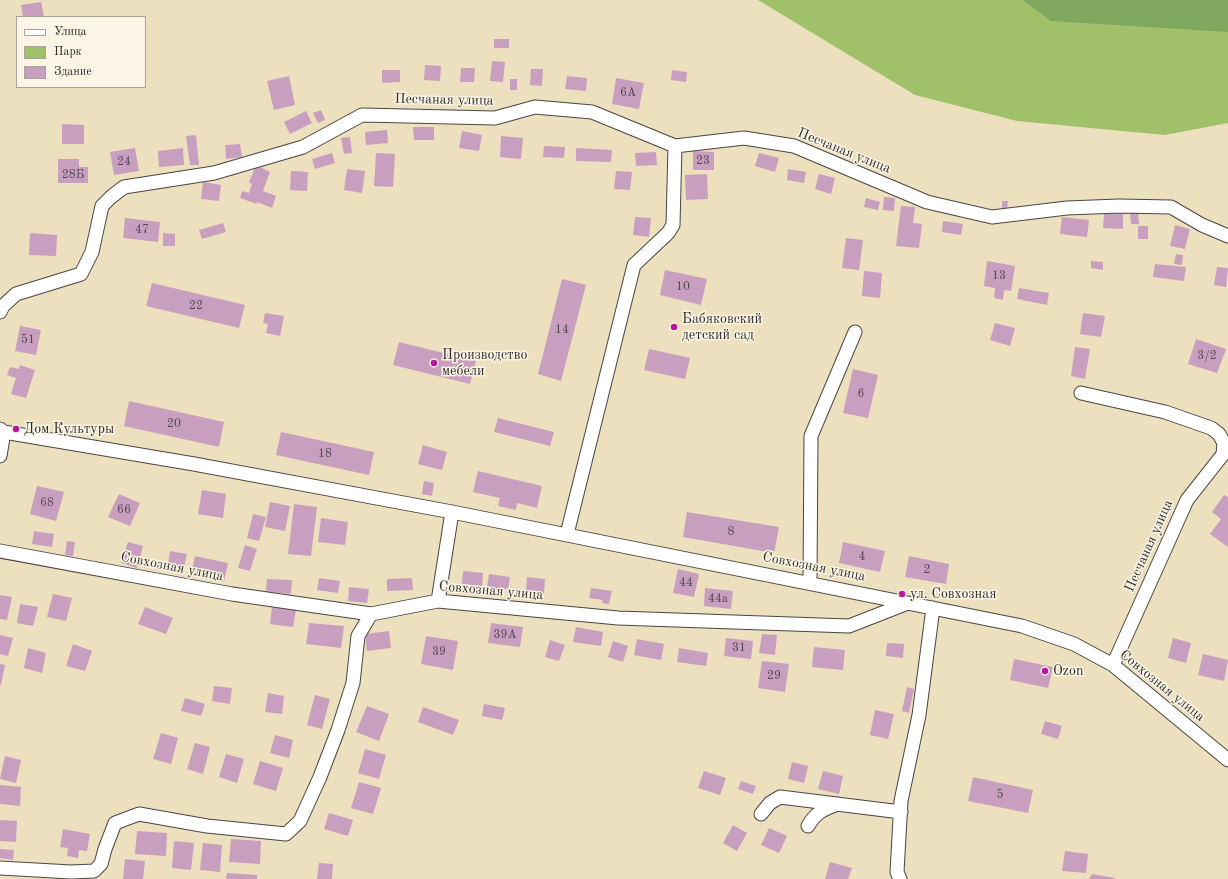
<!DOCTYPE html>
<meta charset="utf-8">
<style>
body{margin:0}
#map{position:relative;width:1228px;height:879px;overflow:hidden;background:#ede0be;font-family:"Old Standard TT",serif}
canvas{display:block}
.legend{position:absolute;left:16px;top:16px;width:130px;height:72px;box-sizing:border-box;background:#fcf5e5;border:1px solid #a8a49b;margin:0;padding:5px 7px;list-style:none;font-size:12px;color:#2b2b2b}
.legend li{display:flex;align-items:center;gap:8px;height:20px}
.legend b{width:20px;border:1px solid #a8a49b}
</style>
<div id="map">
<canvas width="1228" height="879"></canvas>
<ul class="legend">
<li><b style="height:5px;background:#fff"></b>Улица</li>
<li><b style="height:11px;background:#a0c16a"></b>Парк</li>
<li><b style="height:11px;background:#c89fbe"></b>Здание</li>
</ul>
</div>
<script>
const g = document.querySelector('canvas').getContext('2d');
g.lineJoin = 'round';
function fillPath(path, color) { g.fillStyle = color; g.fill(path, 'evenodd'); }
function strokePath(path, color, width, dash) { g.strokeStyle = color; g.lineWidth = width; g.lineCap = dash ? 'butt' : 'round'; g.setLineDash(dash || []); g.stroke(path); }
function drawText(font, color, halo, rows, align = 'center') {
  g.font = font + ' "Old Standard TT",serif'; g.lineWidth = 3; g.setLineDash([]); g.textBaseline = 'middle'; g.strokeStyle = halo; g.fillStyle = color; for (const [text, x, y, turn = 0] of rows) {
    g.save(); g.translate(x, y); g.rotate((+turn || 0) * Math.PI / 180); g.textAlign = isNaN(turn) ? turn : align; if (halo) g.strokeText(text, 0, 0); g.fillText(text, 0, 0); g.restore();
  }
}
fillPath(new Path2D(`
 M758 0H1228V123L1165 135 1017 121 915 95Z`), '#a0c16a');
fillPath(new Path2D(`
 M1023 0H1228V32L1051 21Z`), '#80a75e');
fillPath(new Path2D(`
 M41 2 44 17H23L21 5Z
 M494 39H509V48H494Z
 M492 61 505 62 503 82 490 81Z
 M425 65 441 66 440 81 424 80Z
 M461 68H475L474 82H460Z
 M531 69H543L542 86 530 85Z
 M382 70H400V82L382 83Z
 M672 70 687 72 686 82 671 80Z
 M289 76 295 105 274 110 267 81Z
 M567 76 587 78 586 91 565 89Z
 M616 78 644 83 639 109 612 104Z
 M510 79H517V90H510Z
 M321 110 325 120 318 123 313 113Z
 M306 111 312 123 290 134 284 122Z
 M62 124 84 125V144H62Z
 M413 127H434V140H414Z
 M387 130 388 143 366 145 365 132Z
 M462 131 482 135 479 151 459 148Z
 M196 135 199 165H190L186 136Z
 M501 136 523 138 521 159 500 157Z
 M350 137 352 153 344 154 341 138Z
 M240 144 242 157 226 159 225 145Z
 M544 146 565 147 564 158 543 157Z
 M135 148 139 171 114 175 110 152Z
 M183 148 184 165 159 167 158 151Z
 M576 148 612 150 611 162 576 161Z
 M693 151 714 152V170H693Z
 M656 152 657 165 636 166 635 153Z
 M332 153 335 163 315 169 312 159Z
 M376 153 395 154 393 187 374 186Z
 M759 153 779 158 775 172 755 166Z
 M58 159H79V167H88V183H58Z
 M256 165 270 172 263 191 276 196 272 208 257 202V204L240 198 242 191 249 193 252 184 249 182Z
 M347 169 365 171 362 193 344 190Z
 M788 169 806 172 804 183 787 180Z
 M291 171 308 172 307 191 290 190Z
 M616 171 632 172 630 190 614 189Z
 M707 174 708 199 686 200 685 175Z
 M819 174 835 178 831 194 815 189Z
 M203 182 221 185 219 201 201 199Z
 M884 197 895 198 894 211 883 210Z
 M866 198 880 202 878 210 864 207Z
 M1002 201H1008L1007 209H1002Z
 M901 206 915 207 913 223 922 224 919 248 896 246Z
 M1130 213H1138L1139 224H1131Z
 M1104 214H1123V229L1103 228Z
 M635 217 651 218 649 237 633 235Z
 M1062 217 1089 220 1087 237 1060 234Z
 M125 218 160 222 158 242 123 238Z
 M943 221 963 224 961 235 942 232Z
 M223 223 226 232 202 239 199 230Z
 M1175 225 1190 229 1185 249 1170 246Z
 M1138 226H1148V239H1138Z
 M30 233 57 235 56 256 29 255Z
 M163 233 175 234V246H163Z
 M846 238 863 240 859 270 842 268Z
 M1176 254 1183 255 1182 265 1174 264Z
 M987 261 1015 266 1011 291 1004 290 1003 300 994 298 995 288 984 286Z
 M1091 261 1103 262V270L1091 268Z
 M1155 264 1186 267 1184 281 1153 277Z
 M1217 267 1228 268 1226 287 1214 285Z
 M665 270 707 279 701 305 660 295Z
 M864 271 882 273 880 298 862 296Z
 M562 279 586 285 561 381 538 374Z
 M152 283 245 305 239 328 146 306Z
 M1019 288 1049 293 1047 305 1017 299Z
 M265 313 284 316 280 336 266 333 268 324 263 323Z
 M1083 313 1105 316 1101 337 1080 334Z
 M995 323 1015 328 1010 346 990 340Z
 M20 326 41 330 36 355 15 351Z
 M1196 339 1226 349 1217 373 1188 364Z
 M399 342 476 361 470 384 393 365Z
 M1075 347 1090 349 1085 379 1071 376Z
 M649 349 690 358 685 379 644 370Z
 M20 365 35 370 26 398 11 394 16 378 7 375 10 367 19 369Z
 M853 369 878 375 868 418 843 413Z
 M129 401 224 422 219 447 124 426Z
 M498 418 554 432 550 446 494 432Z
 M281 432 374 452 369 475 276 455Z
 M423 445 447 452 442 470 418 464Z
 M478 471 542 486 537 508 517 503 516 510 498 506 500 498 473 492Z
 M424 481 434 483 432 496 422 494Z
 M37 486 64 492 56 521 30 514Z
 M202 490 226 494 223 518 198 514Z
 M119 494 140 503 130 526 108 517Z
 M1224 495 1228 497V547L1210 534 1221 519 1212 512Z
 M270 502 290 506 285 531 265 527Z
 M294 504 317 507 311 556 288 554Z
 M687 512 779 527 774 553 683 537Z
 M253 514 266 517 259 541 247 538Z
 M321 518 348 522 345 545 318 542Z
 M34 531 54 534 52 547 32 544Z
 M67 541 75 542 73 556 65 555Z
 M128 542 143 546 137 568 121 563Z
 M843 542 885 551 880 572 839 563Z
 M245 545 257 549 250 571 238 568Z
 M170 551 187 554 183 573 167 570Z
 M195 556 228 563 224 582 191 575Z
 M909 556 949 564 946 584 905 577Z
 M678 569 699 574 694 597 673 593Z
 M463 571 483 573 482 586 462 584Z
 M489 574 510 577 508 590 487 588Z
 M527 577 545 579 544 593 526 592Z
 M319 578 340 581 338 593 317 590Z
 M412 578 413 590 387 591V579Z
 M267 579 292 580 291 594 266 592Z
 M349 587 369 589 367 603 348 601Z
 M591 588 612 591 609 604 602 603 603 600 589 598Z
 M705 588 733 591 731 609 704 606Z
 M53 594 72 598 66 621 47 617Z
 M0 595 12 597 7 620 0 619Z
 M20 604 38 607 33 626 17 623Z
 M145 607 173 618 166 634 138 624Z
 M272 607 296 610 293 627 270 624Z
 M309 623 344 626 341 648 306 644Z
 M491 623 523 627 520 647 488 643Z
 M576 627 603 632 601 646 573 642Z
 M389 631 391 648 367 651 365 634Z
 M762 634 777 635 775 655 759 653Z
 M0 635 13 638 8 656 0 654Z
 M426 636 458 641 453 670 421 664Z
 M726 638 753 641 751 659 724 656Z
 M1173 638 1191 643 1186 663 1168 658Z
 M637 639 664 644 661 660 634 655Z
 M550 640 565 645 559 661 545 657Z
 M613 641 628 646 623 662 608 657Z
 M887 643 904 644 903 658 886 656Z
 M73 644 92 651 85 671 66 666Z
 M814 647 845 650 843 670 812 667Z
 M28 648 46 653 42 673 24 668Z
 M679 648 708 653 706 666 677 662Z
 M1203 654 1228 660 1224 681 1198 675Z
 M1014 659 1053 667 1048 688 1010 680Z
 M762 661 789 664 785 692 758 688Z
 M0 664 5 665 1 685H0Z
 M214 686 232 688 230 704 212 701Z
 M907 687 914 689 909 713 902 711Z
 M268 693 284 696 282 714 265 712Z
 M315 695 330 699 322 729 307 725Z
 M185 698 205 704 201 716 181 711Z
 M484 704 505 708 502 720 482 716Z
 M367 706 389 714 379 741 356 732Z
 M423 707 459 720 453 735 418 722Z
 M875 710 894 714 888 739 870 735Z
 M1045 721 1062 726 1058 739 1041 734Z
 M161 733 178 738 171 764 153 759Z
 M275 735 293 740 289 758 270 753Z
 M195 743 210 747 203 774 187 769Z
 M365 749 386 755 379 779 358 773Z
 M226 754 244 759 237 783 219 777Z
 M5 756 21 760 16 783 0 779Z
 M260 761 283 768 276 791 253 784Z
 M792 762 808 766 804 783 788 779Z
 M704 771 726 778 720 795 698 788Z
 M823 771 843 776 839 794 818 789Z
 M973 777 1033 790 1028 813 968 801Z
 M741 781 756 786 753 794 738 789Z
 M359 782 381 788 373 814 351 808Z
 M0 785 21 787 20 806 0 804Z
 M329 813 353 820 348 836 324 829Z
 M0 820 17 821 16 842 0 841Z
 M733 825 747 833 737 851 723 843Z
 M769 828 787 836 779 853 761 845Z
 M63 829 90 834 87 851 79 850 78 858 67 856 68 848 60 847Z
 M137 831 167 833 166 856 135 854Z
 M231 839 261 841 260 864 229 862Z
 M174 841 194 843 191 870 172 868Z
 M203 843 222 845 220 872 200 870Z
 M0 849 14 850 13 860 0 858Z
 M1065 851 1088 854 1086 873 1062 871Z
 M125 859 145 861 143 879H123Z
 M830 862 852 868 848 879H825Z
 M319 863 333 864 332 879H317Z
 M227 873 257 875V879H226Z
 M1092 874 1115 878V879H1089Z`), '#c89fbe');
const minor = new Path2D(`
 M0 312 3 306 16 294 81 274 92 252 102 206 111 197 124 187 214 173 303 147 362 115 495 118 535 107 592 112 675 146 744 138 794 146 927 202 992 217 1067 208 1119 206 1171 207 1202 225 1228 236
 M1081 393 1165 412 1211 428 1219 434 1224 443 1223 454
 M0 429 4 432 194 464 452 512 1022 626 1074 644 1113 665 1228 760
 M0 456 4 432
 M567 534 634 265 668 233 673 225 675 146
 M0 551 232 594 371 614 438 601 618 618 849 626 908 603
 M810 583 811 436 855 332
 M438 601 452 512
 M1113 665 1187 500 1228 448
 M761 814 770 803 780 797 901 812
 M808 826C815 813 825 808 838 804
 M0 868 71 872 94 871 101 864 105 849 115 823 139 814 207 826 286 834 300 821 320 777 338 730 353 683 358 636 371 614
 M900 879 897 872 901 801 919 715 933 608`);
strokePath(minor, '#484641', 15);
strokePath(minor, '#fff', 13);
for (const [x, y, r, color] of [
 [674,327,4,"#b5179e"],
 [434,363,4,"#b5179e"],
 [16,429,4,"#b5179e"],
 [902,594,4,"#b5179e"],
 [1045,671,4,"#b5179e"]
]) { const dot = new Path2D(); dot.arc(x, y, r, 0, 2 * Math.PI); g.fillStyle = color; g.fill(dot); strokePath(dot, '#fcf5e5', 1.5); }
drawText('12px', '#524850', null, [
 ["6А",628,93],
 ["23",703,161],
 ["24",124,162],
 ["28Б",73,175],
 ["47",142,230],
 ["13",999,276],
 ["10",683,287],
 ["22",196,306],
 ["14",562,330],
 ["51",28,340],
 ["3/2",1207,356],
 ["6",861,394],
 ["20",174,424],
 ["18",325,454],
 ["68",47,503],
 ["66",124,510],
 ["8",731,532],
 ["4",862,557],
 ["2",927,570],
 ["44",686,583],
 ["44а",718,599],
 ["39А",505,635],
 ["31",739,648],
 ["39",439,652],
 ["29",774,676],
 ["5",1000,795]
]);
drawText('14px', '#2b2b2b', '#fcf5e5', [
 ["Песчаная улица",444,100,1],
 ["Песчаная улица",844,151,22],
 ["Песчаная улица",1149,546,-66],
 ["Совхозная улица",172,567,11],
 ["Совхозная улица",814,567,11],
 ["Совхозная улица",491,591,5],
 ["Совхозная улица",1162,686,39]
]);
drawText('14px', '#2b2b2b', '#fcf5e5', [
 ["Бабяковский",682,319],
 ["детский сад",682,335],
 ["Производство",442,355],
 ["мебели",442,371],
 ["Дом Культуры",24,429],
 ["ул. Совхозная",910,594],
 ["Ozon",1053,671]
], 'left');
</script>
